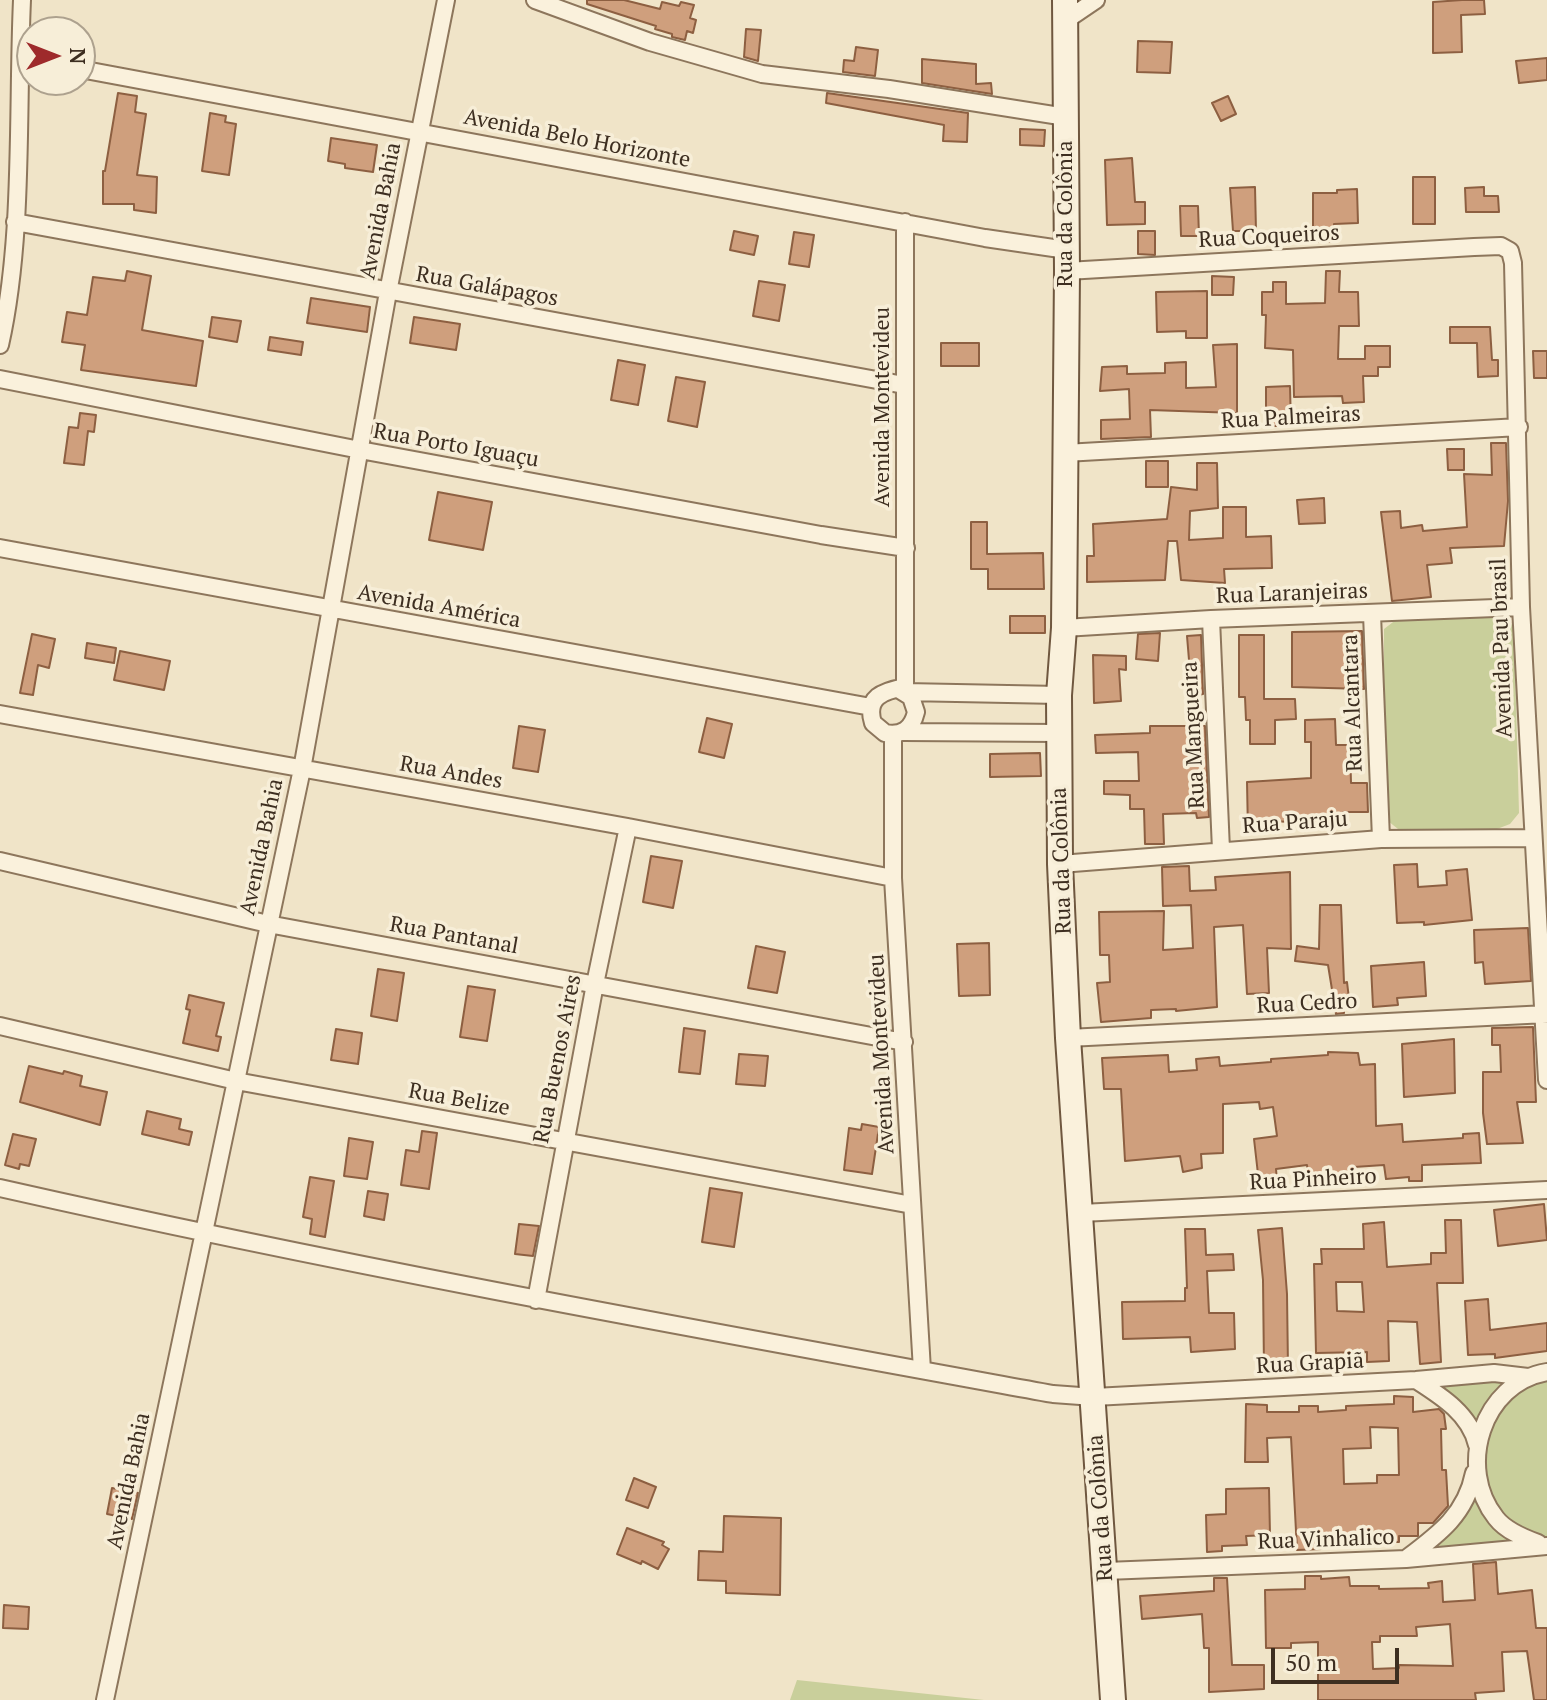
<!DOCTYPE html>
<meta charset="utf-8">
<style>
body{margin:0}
#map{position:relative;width:1547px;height:1700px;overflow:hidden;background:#f0e4c8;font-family:"PT Serif",serif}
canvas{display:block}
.north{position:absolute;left:16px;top:16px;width:80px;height:80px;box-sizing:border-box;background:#f7eed8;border:2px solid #ada18e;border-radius:50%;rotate:90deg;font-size:22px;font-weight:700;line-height:32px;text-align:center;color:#3d2e20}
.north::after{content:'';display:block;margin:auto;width:28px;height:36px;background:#9e2a2b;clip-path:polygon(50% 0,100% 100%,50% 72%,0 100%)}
.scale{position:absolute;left:1271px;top:1648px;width:128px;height:36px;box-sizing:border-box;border:4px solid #3d2e20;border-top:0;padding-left:10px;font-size:24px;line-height:28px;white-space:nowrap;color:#3d2e20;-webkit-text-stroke:6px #f7eed8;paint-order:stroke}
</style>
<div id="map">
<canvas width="1547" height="1700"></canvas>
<div class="north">N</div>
<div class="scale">50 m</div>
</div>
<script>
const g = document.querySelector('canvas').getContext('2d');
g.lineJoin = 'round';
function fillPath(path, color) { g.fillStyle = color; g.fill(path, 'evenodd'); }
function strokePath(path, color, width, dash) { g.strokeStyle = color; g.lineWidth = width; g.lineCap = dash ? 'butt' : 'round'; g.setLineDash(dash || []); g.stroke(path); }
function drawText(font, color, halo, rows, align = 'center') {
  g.font = font + ' "PT Serif",serif'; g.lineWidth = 7; g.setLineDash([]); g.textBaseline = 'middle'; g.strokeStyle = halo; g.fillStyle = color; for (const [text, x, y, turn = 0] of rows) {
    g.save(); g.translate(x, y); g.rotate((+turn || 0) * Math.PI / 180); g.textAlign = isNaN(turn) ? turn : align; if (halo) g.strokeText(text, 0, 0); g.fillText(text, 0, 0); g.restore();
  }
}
fillPath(new Path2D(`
 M1499 615 1509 620 1514 629 1519 813 1510 824 1497 829H1398L1388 821 1384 808V629L1397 619Z
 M1547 1374V1547L1422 1556 1470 1483 1473 1445 1431 1381Z
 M797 1680 984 1700H790Z`), '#c9cf9b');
const building = new Path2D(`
 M587 0H624L660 9 662 2 679 6 681 2 694 5 690 18 696 20 693 33 687 31 685 40 672 37V34L655 29 656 26 587 4Z
 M1462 0H1484L1485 14 1461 15 1462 52 1433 53V2Z
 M746 29 761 30 758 61 744 57Z
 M1138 41 1172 42 1170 73 1137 72Z
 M856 47 878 50 875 76 843 72 844 60 854 61Z
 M1547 58V80L1519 83 1516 61Z
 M922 59 976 64V84L991 83 992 94 922 83Z
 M118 93 137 96 135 112 146 114 137 175 157 177 156 213 134 210V204H103V171H105Z
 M827 93 968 113 967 142 943 141 944 125 826 103Z
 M1228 96 1236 114 1221 121 1212 103Z
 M210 113 226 116 225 122 236 124 229 175 202 171Z
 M1020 129 1045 130 1044 146 1020 145Z
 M331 138 377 145 373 172 345 168V164L328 161Z
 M1132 158 1135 202H1145V224L1107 225 1105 160Z
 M1413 177H1435V224H1413Z
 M1255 187 1256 231H1233L1230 188Z
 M1484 187V196H1498L1499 212H1466L1465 188Z
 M1357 189 1358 223 1334 224V242H1313V193H1337V190Z
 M1180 206H1198L1199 236H1181Z
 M734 231 758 236 754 255 730 250Z
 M1138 231H1155V255L1138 254Z
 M794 232 814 235 809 267 789 264Z
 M127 271 151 276 142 330 203 341 196 386 81 370 85 345 62 342 67 312 87 315 93 277 125 281Z
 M1326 271H1340L1339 292H1358L1359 326H1339L1338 359H1365V346H1390V367H1378V376H1363L1364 402 1343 403 1342 396 1294 397 1293 350 1265 348 1266 315H1262V292H1273V282H1286V304L1325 303Z
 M1212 276 1234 277 1233 295H1212Z
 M759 281 785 285 779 321 753 316Z
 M1207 291V338H1186V331L1157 332 1156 292Z
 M311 298 370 307 367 332 307 323Z
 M212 317 241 321 237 342 209 337Z
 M414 317 460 324 456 350 410 343Z
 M1450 327H1490L1492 360H1498V376L1478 377 1477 343H1450Z
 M270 337 303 342 301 355 268 350Z
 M941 343H979V366H941Z
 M1237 344V413L1150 410 1151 437 1101 439V420L1130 419 1129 389 1100 391 1102 367 1127 366V374L1165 373V363L1186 362V388L1216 387 1213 345Z
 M1533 351H1547V378H1534Z
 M618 360 645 365 638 405 611 400Z
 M676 377 705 382 697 427 668 421Z
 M1290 386 1291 426H1266V387Z
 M80 413 96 415 94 432 88 431 84 465 64 463 69 427 78 428Z
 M1491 443H1506L1508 501 1504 546 1450 548 1452 563 1427 565 1431 597 1392 601 1381 512 1400 511 1401 528 1422 525 1423 531 1467 527 1464 474 1492 475Z
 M1447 449H1464V470H1448Z
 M1146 461H1168V487H1146Z
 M1197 463H1217L1218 508 1190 511 1189 540 1223 538V507H1246V537L1271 536 1272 568 1224 569 1225 583 1181 580 1177 541H1168L1165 580 1087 582V556H1094L1093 524 1167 519 1171 487 1197 490Z
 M438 492 492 502 483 550 429 540Z
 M1324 498 1325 523 1299 524 1297 500Z
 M971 522H987V554L1043 553 1044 589H988V569H971Z
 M1010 616H1045V633H1010Z
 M1362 631 1364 689 1292 687V632Z
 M1160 633 1158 661 1136 659 1138 634Z
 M32 634 55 639 49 668 38 665 33 695 20 693Z
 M1201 635 1203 694 1192 696 1187 636Z
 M1239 635H1264V699H1295L1296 719 1275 720V744H1250V720H1246L1245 697H1239Z
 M87 643 116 648 114 663 85 658Z
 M120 651 170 661 164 690 114 680Z
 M1093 655 1126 656V670L1119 669 1121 701 1094 703Z
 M707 718 732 724 724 758 699 752Z
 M1335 719 1336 745H1350L1351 783H1367L1368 812H1343V820L1320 821V823L1267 821 1268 832 1248 833 1247 782 1311 778V742H1305V720Z
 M519 726 545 730 538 772 513 768Z
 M1150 726H1205L1209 817 1197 818 1196 813 1163 814 1164 844H1145L1144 809H1130V795L1104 794V781H1139L1138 752 1096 753 1095 735 1150 733Z
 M1040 753 1041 776 990 777V754Z
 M651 856 682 861 673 908 643 902Z
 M1417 864 1418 887 1447 885 1446 871 1467 869 1472 920 1424 925V922L1397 923 1394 865Z
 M1189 866 1190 891 1216 890 1215 877 1290 872 1291 949 1267 948 1269 993 1247 994 1243 925 1214 927 1217 1007 1176 1011V1009L1151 1010V1018L1101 1022 1097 983 1110 982 1109 955H1100L1099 912 1164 911 1163 950 1193 948 1191 905 1163 906 1162 867Z
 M1320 905H1341L1344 983 1347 982 1350 1007 1344 1008V1013L1336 1014 1328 965 1295 961 1297 946 1319 949Z
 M1528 928 1531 981 1485 984 1483 962 1475 963 1474 930Z
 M989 943 990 995 959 996 957 944Z
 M756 946 785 952 777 993 748 988Z
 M1424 962 1426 996 1397 998 1398 1005 1373 1007 1371 966Z
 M378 969 404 973 397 1021 371 1016Z
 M468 986 495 990 487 1041 460 1037Z
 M189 995 224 1003 216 1036 221 1037 218 1051 183 1043 190 1010 186 1009Z
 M1533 1027 1536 1102H1517L1523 1143 1487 1144 1483 1113V1072H1501L1500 1045H1492V1028Z
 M684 1028 705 1031 700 1074 679 1072Z
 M336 1029 362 1033 358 1064 331 1060Z
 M1454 1039 1455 1093 1404 1097 1402 1044Z
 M1328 1052 1358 1053 1360 1065 1375 1064 1376 1126 1402 1124 1403 1142 1463 1138V1134L1479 1133 1481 1163 1422 1165V1181H1409V1177L1386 1179 1384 1165 1354 1167 1356 1185 1335 1187V1180L1309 1183 1307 1165 1276 1169 1277 1181 1259 1183 1254 1139 1277 1136 1273 1107 1260 1109 1259 1102 1223 1104V1153L1201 1154 1202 1168 1183 1172 1180 1156 1125 1161 1121 1089H1104L1102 1058 1168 1055 1169 1072 1197 1070 1196 1059 1219 1057 1220 1066 1271 1062V1059L1328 1055Z
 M739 1054 768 1056 765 1086 736 1084Z
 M29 1066 63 1074 64 1071 82 1076 80 1086 107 1092 100 1125 20 1102Z
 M147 1111 181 1119 179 1129 192 1132 189 1145 142 1134Z
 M862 1124 879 1127 872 1174 844 1170 849 1128 861 1130Z
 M422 1131 437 1133 429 1189 401 1185 406 1150 419 1152Z
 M13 1134 36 1139 29 1166 20 1164 19 1169 5 1165Z
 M349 1138 373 1142 367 1179 344 1176Z
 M310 1177 334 1181 325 1237 310 1234 312 1219 303 1217Z
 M710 1188 742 1193 734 1247 702 1242Z
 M368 1191 388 1194 384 1220 364 1216Z
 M1544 1204 1547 1240 1498 1246 1494 1210Z
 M1445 1220H1461L1463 1283H1437L1441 1362 1420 1364 1417 1322 1388 1321 1389 1361 1367 1362V1352L1316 1353 1314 1264H1322L1321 1249H1364L1363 1224 1384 1222 1387 1267 1431 1264V1253H1446ZM1336 1282H1362L1364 1312 1337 1311Z
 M519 1224 539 1226 533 1256 515 1254Z
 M1282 1228 1287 1294 1288 1368H1264L1263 1280 1258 1230Z
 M1185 1229H1205L1206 1255 1233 1254 1234 1270 1207 1271 1209 1313H1234L1235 1349 1191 1352 1190 1337 1123 1339 1122 1302 1185 1301V1288H1187Z
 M1488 1299 1490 1330 1547 1323V1351L1495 1358V1354L1468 1355 1465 1301Z
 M1394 1396 1413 1397V1412L1439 1409 1444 1414 1446 1429H1441L1442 1470H1446L1448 1506 1433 1523H1418V1536H1399V1542L1348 1541 1322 1545V1549L1297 1550 1291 1437 1267 1438 1268 1462H1245L1246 1404 1267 1405V1412H1299V1406H1318V1412L1346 1410V1406L1394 1404ZM1370 1427 1398 1428 1399 1475H1377V1483L1344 1484 1343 1449 1371 1448Z
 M634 1478 656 1487 648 1508 626 1500Z
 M112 1488 138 1493 132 1519 107 1514Z
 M1269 1488 1270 1535 1246 1536 1247 1545 1222 1546V1551L1207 1552 1206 1515 1226 1514V1489Z
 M724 1516 781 1518 780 1595 726 1593V1581L698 1580 699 1551 723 1552Z
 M627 1528 664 1542 662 1545 669 1549 658 1569 642 1561 641 1564 617 1554Z
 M1496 1562 1498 1594 1532 1590 1536 1628H1547V1700H1534L1527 1651 1502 1652 1504 1691 1475 1693 1476 1700H1318V1642L1291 1643V1648H1266L1265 1590 1305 1589V1576H1321V1579L1349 1577 1350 1586H1379V1589L1429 1588 1428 1583 1442 1581 1443 1602 1475 1600 1473 1564ZM1450 1624 1453 1666 1399 1665V1668L1373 1669 1372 1642H1380V1636H1417L1416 1627Z
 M1214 1578H1227L1232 1665H1264V1689L1209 1692V1648H1204L1202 1614 1142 1619 1140 1596 1214 1591Z
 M4 1605 29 1607 28 1629 3 1628Z`);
fillPath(building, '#cf9f7d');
strokePath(building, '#8d5f41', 2);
const minor = new Path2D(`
 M535 0 650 42 762 74 889 89 1066 117
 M1065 21 1096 0
 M80 69 985 238 1067 250
 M15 222 904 385
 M1067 271 1474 247 1501 246 1510 251 1513 263 1521 607 1547 1080
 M0 345C24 238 17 111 22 0
 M0 379 360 450 821 535 906 548
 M1065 453 1519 427
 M0 548 871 707
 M1372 614 1381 839
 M1211 619 1221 850
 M1064 628 1211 619 1521 607
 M905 687C883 691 865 697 873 723L885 733C902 736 912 729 916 712L911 697 898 689 905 687V222
 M905 692 1059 695
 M0 714 628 827 893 878
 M904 732 1059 733
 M893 735V878L922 1370
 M0 861 268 924 904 1042
 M1060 864 1381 839 1532 838
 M0 1026 236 1081 912 1205
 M1068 1038 1547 1014
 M0 1188C349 1267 701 1330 1053 1394L1094 1397 1416 1380 1494 1373 1528 1377
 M1081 1213 1547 1190
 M536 1300 595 984 628 827
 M1416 1380C1441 1396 1470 1414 1477 1445
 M1538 1543C1524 1538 1506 1531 1496 1518 1456 1468 1482 1383 1547 1372
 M1407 1558C1439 1534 1466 1514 1474 1473
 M1106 1571 1406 1559 1547 1546
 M105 1700 302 769 388 292 446 0`);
const secondary = new Path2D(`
 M1065 0 1067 271 1064 628 1059 695 1060 864 1068 1038 1113 1700`);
strokePath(minor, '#8d765c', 20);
strokePath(secondary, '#6f573f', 28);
strokePath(minor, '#faf1dc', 16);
strokePath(secondary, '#faf1dc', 24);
drawText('22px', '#3d2e20', '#f7eed8', [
 ["Avenida Belo Horizonte",577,139,11],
 ["Avenida Bahia",381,211,-79],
 ["Rua da Colônia",1066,214,-90],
 ["Rua Coqueiros",1269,237,-3],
 ["Rua Galápagos",487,287,10],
 ["Avenida Montevideu",883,407,-90],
 ["Rua Palmeiras",1291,418,-3],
 ["Rua Porto Iguaçu",456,446,10],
 ["Rua Laranjeiras",1292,594,-2],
 ["Avenida América",439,607,10],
 ["Avenida Pau brasil",1502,648,-92],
 ["Rua Alcantara",1353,703,-92],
 ["Rua Mangueira",1194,735,-93],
 ["Rua Andes",451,773,10],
 ["Rua Paraju",1295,823,-4],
 ["Avenida Bahia",262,847,-78],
 ["Rua da Colônia",1062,861,-92],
 ["Rua Pantanal",454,936,10],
 ["Rua Cedro",1307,1004,-3],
 ["Avenida Montevideu",882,1054,-93],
 ["Rua Buenos Aires",558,1059,-79],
 ["Rua Belize",459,1100,10],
 ["Rua Pinheiro",1313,1180,-3],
 ["Rua Grapiã",1310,1364,-3],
 ["Avenida Bahia",129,1481,-78],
 ["Rua da Colônia",1101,1508,-94],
 ["Rua Vinhalico",1326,1540,-2]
]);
</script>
